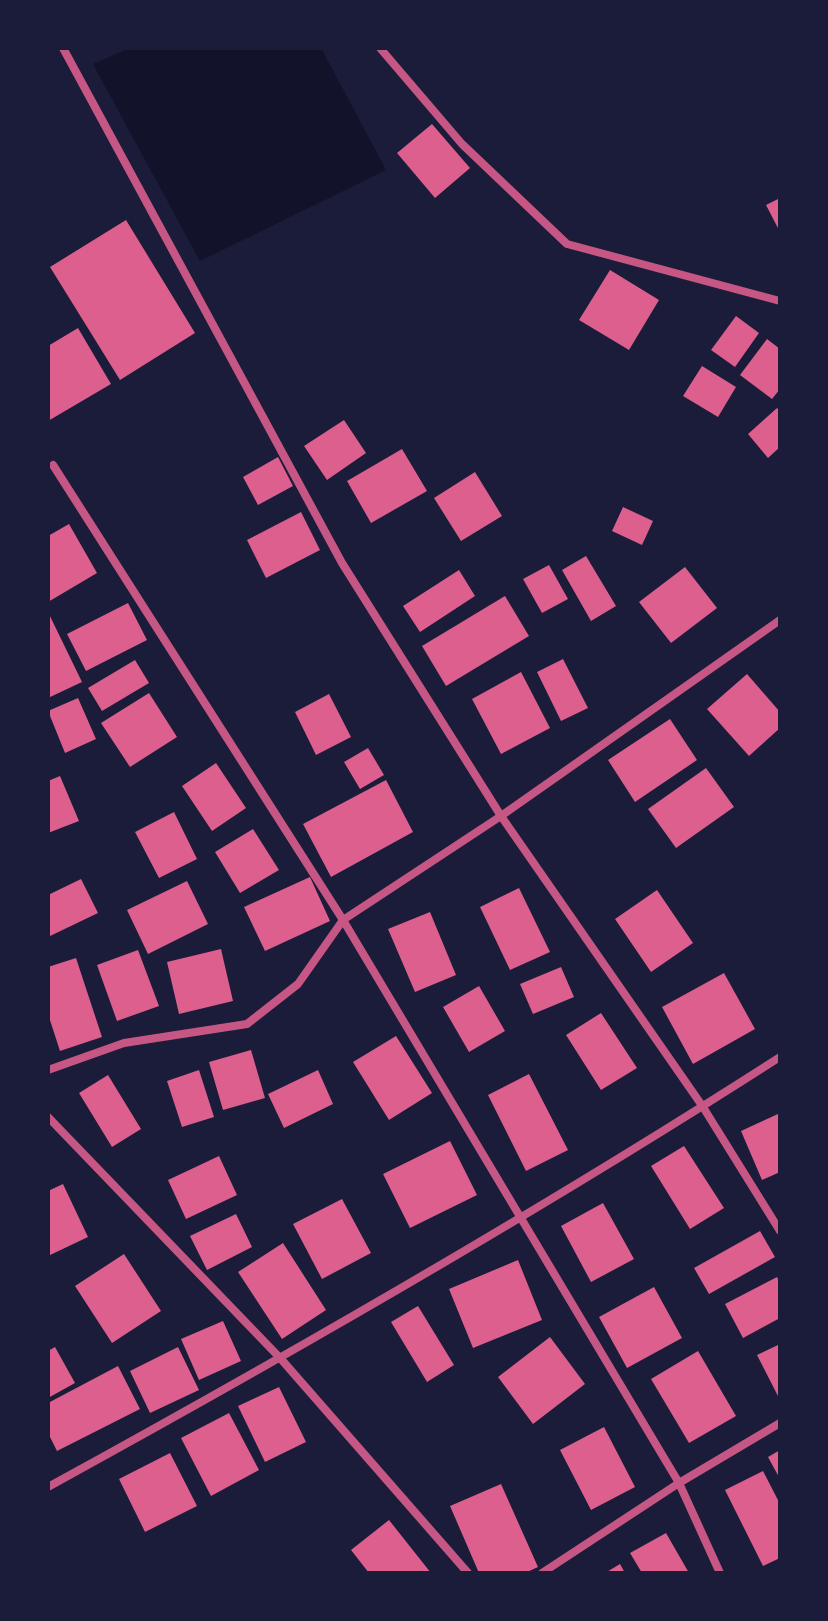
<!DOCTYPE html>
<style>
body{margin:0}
#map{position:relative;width:828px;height:1621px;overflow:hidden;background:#1b1b3a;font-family:"Source Sans 3",sans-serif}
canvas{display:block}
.frame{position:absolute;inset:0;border:50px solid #1b1b3a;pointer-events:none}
</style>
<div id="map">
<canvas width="828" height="1621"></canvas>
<div class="frame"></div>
</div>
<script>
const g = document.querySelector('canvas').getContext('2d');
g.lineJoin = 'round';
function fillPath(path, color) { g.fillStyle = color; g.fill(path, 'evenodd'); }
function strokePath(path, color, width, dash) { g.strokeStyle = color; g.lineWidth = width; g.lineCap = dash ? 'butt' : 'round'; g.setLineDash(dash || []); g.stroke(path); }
fillPath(new Path2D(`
 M129 48H321L386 170 200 261 93 64Z`), '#12122b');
fillPath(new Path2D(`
 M432 124 470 168 435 198 397 153Z
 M780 198V232L766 205Z
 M126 220 195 333 120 380 50 267Z
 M610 270 659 300 629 350 579 320Z
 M736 316 759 333 735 367 711 350Z
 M78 328 111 384 48 421V346Z
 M767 339 780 349V389L772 399 740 375Z
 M702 366 736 387 718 417 683 396Z
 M777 408 780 412V447L768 458 748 434Z
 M344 420 366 453 327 480 304 446Z
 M402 449 427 491 371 523 347 481Z
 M278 457 293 486 258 505 243 477Z
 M475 472 502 516 461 541 434 498Z
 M623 507 653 521 642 545 612 531Z
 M301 512 320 550 266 578 247 540Z
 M69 524 97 573 48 602V536Z
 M586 556 616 606 591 621 562 570Z
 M549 565 568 599 542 613 523 579Z
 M685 567 717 608 671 643 639 602Z
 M459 570 475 596 420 632 403 606Z
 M505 596 529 636 446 686 422 646Z
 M128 603 147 640 86 671 67 634Z
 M48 612 82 682 48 698Z
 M563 659 588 708 561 721 537 672Z
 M135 660 149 683 102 711 88 688Z
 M521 672 550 728 501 754 472 699Z
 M747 674 780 712V728L749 756 707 709Z
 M149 693 177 737 130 767 101 723Z
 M329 694 351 737 316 755 295 712Z
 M78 698 96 739 65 753 48 711Z
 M670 719 697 760 635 802 608 760Z
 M368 748 384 775 360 789 344 762Z
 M216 763 246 808 212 831 182 786Z
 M706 768 734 807 676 848 648 809Z
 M60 776 79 821 48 833V781Z
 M386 780 413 832 331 877 303 824Z
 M174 812 197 859 159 878 135 832Z
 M253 829 279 870 240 893 215 852Z
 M310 877 330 921 265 951 244 907Z
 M81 879 98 913 48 937V895Z
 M187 881 208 924 148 954 127 910Z
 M519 888 550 952 510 970 480 907Z
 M657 890 693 943 651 972 615 919Z
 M430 912 456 975 415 992 388 929Z
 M221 949 233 1001 179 1014 167 962Z
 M138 950 159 1006 117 1021 97 965Z
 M76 958 102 1037 60 1051 48 1014V967Z
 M561 967 574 997 533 1014 520 984Z
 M724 973 755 1029 693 1064 662 1007Z
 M479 986 505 1031 469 1052 443 1007Z
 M601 1013 637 1068 601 1090 566 1035Z
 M396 1036 432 1093 389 1120 353 1062Z
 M251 1050 265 1098 223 1110 209 1062Z
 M199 1070 214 1117 182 1127 167 1081Z
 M318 1070 333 1104 284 1128 268 1094Z
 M529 1074 568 1150 526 1171 488 1095Z
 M108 1075 141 1129 112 1147 79 1093Z
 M780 1113V1172L762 1180 741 1131Z
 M450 1141 477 1195 410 1228 383 1174Z
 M684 1146 724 1208 690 1229 651 1166Z
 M219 1156 237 1195 186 1219 168 1180Z
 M63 1184 88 1237 48 1256V1191Z
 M342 1199 371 1253 322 1279 293 1224Z
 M603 1203 634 1259 591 1282 561 1226Z
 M236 1214 252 1247 207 1270 190 1236Z
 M760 1231 775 1257 709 1294 694 1268Z
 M283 1243 326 1310 282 1339 238 1272Z
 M124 1254 161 1311 112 1343 75 1286Z
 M518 1260 542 1320 473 1348 449 1289Z
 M777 1277 780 1283V1318L743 1338 725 1304Z
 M654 1287 682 1338 627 1368 599 1317Z
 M418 1306 454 1365 427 1382 391 1322Z
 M223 1321 241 1361 199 1380 181 1339Z
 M550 1337 585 1384 533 1424 498 1377Z
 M780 1344V1400L757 1355Z
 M55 1347 75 1383 48 1398V1351Z
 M178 1347 199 1390 150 1413 130 1371Z
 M698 1351 736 1416 689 1443 651 1379Z
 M118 1366 140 1409 57 1451 48 1433V1403Z
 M279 1387 306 1442 265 1462 238 1406Z
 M229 1413 259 1470 211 1496 181 1438Z
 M604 1427 635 1487 591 1510 560 1450Z
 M780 1450V1479L768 1457Z
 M170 1453 197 1506 145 1532 119 1479Z
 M763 1471 780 1504V1558L763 1566 725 1490Z
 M501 1484 538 1567 525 1573H479L450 1506Z
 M389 1520 431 1573H369L351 1550Z
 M666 1533 689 1573H642L630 1553Z
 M620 1564 625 1573H605Z`), '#dd5f8e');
strokePath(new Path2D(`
 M63 48 342 563 501 816 703 1107 780 1231
 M380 48 462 144 567 244 780 301
 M53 465 343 920 679 1483 720 1573
 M48 1070 124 1043 247 1024 298 984 343 920 501 816 780 620
 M48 1117 281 1359 468 1573
 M48 1487C296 1351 542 1210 780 1057
 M542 1573 679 1483 780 1423`), '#c65784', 8);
</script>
